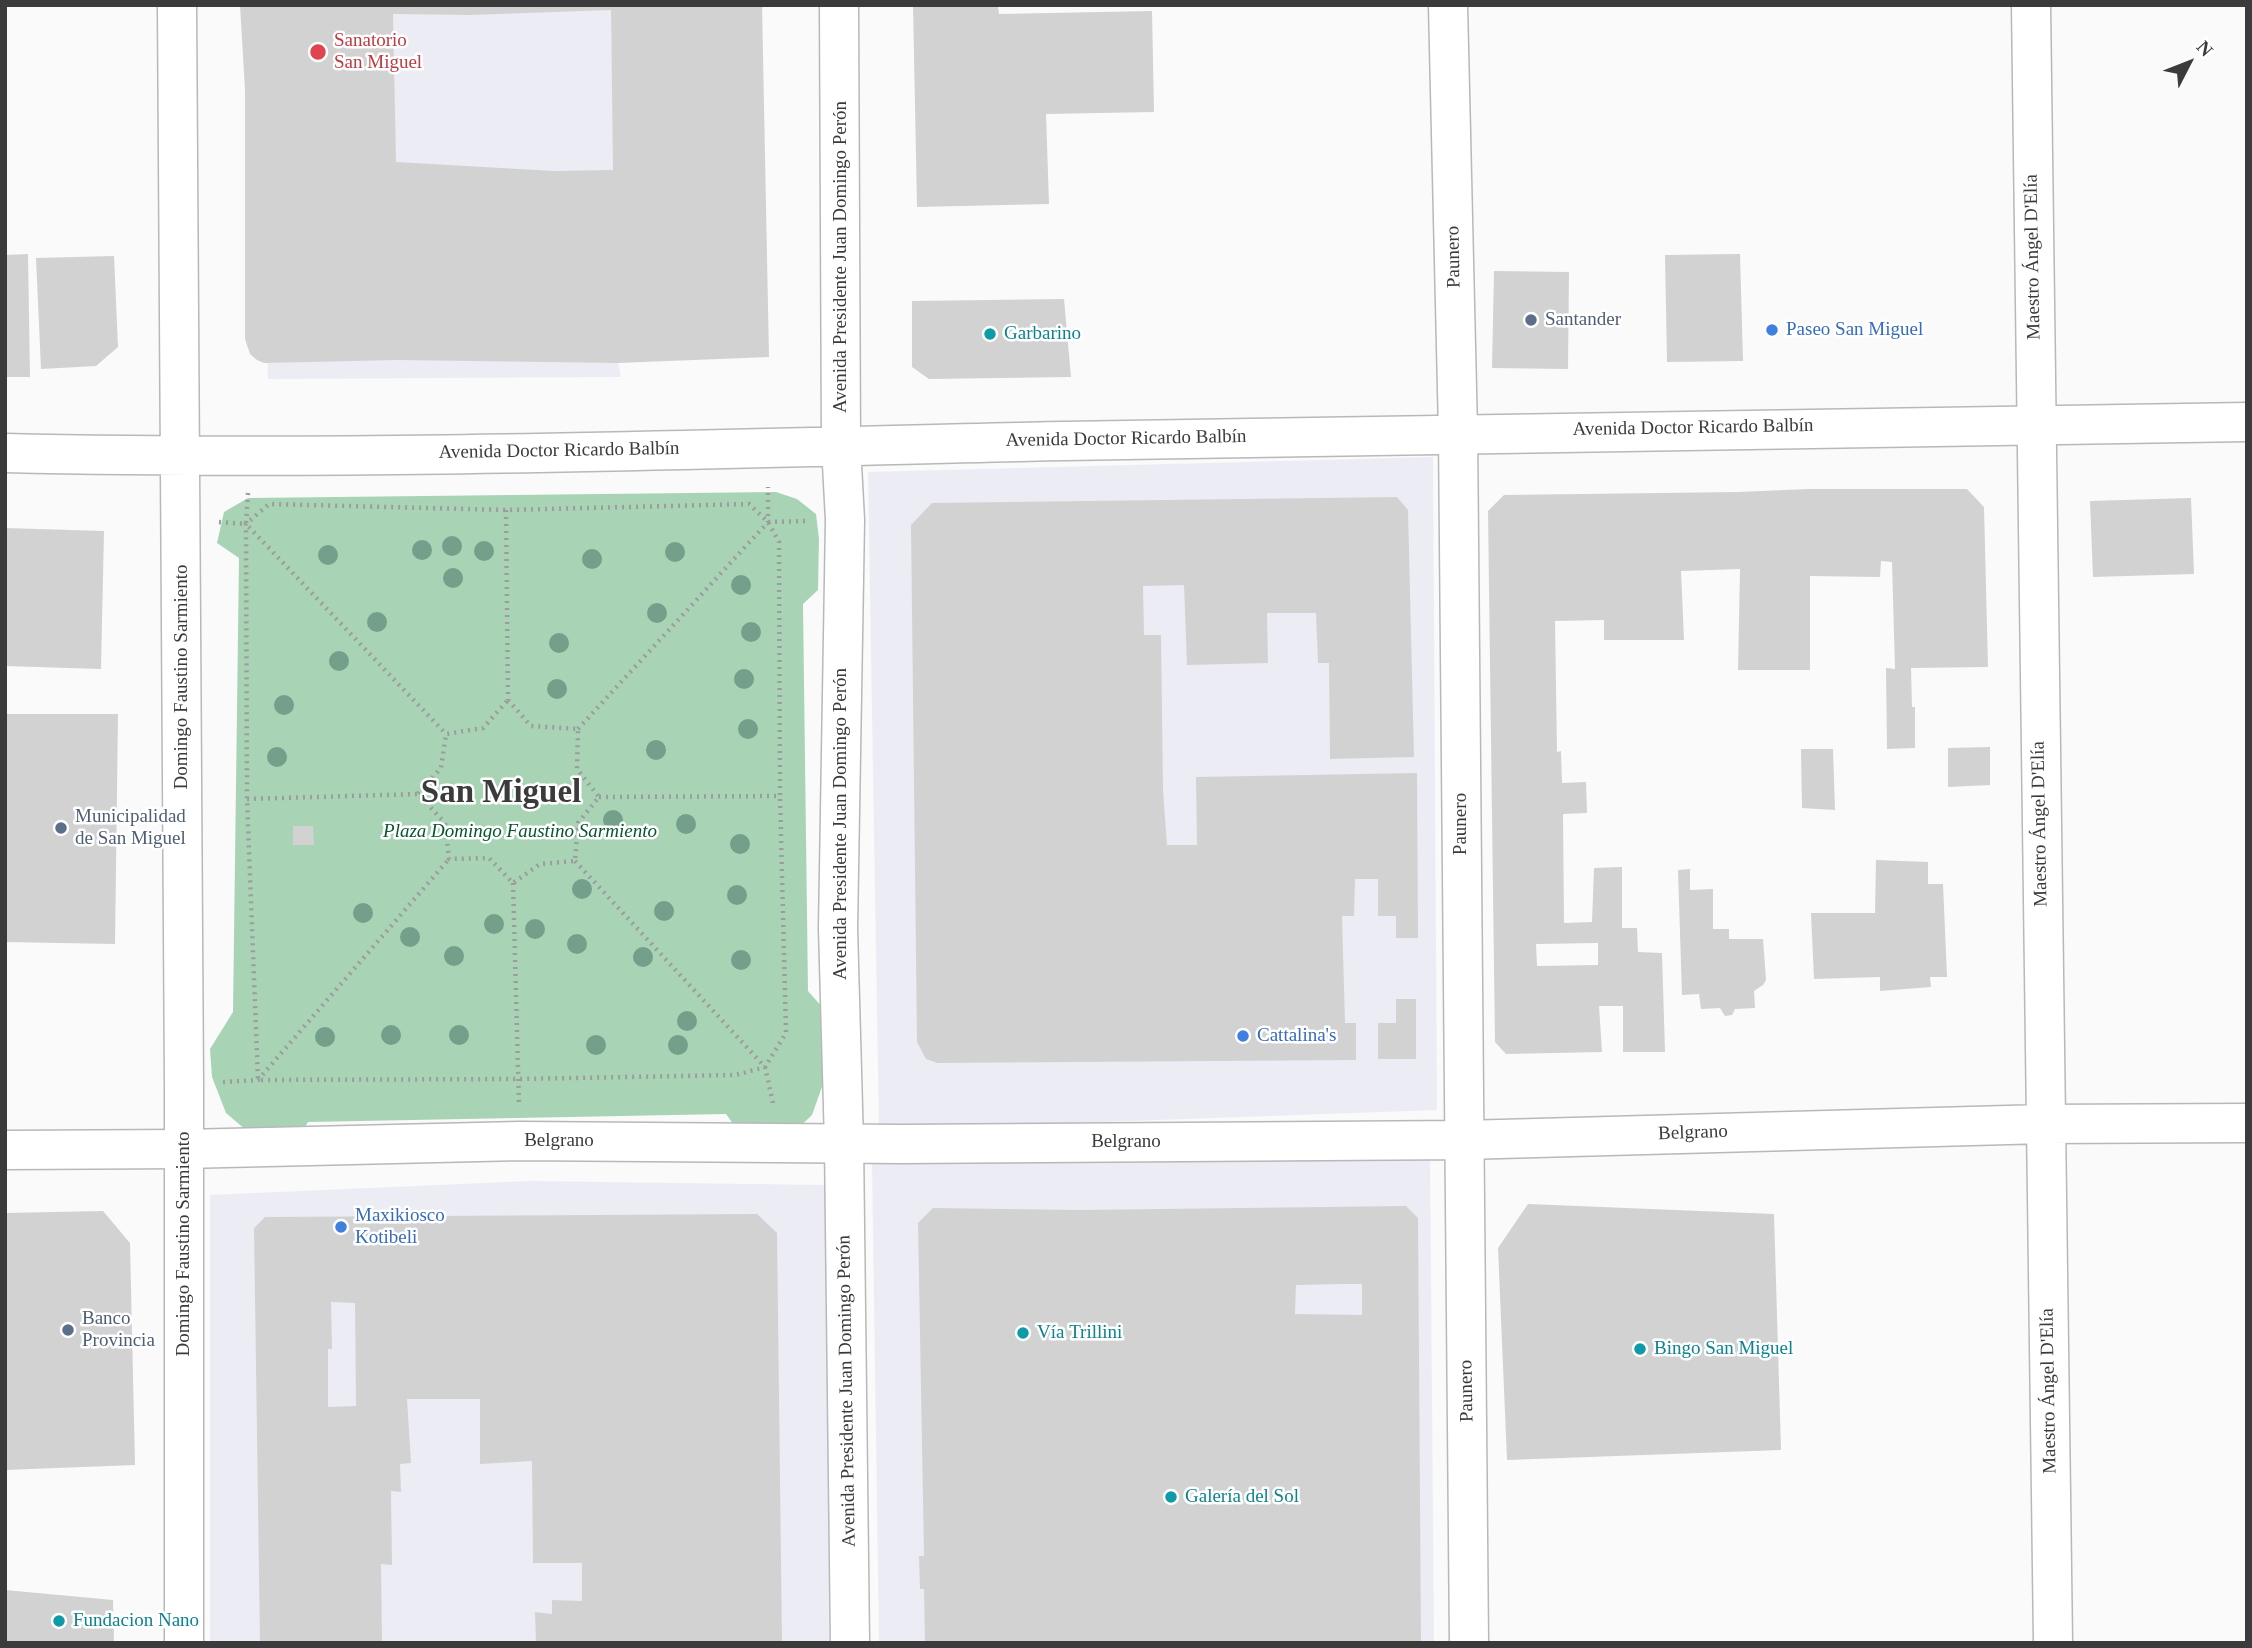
<!DOCTYPE html>
<meta charset="utf-8">
<style>
body{margin:0}
#map{position:relative;width:2252px;height:1648px;overflow:hidden;background:#fafafb;font-family:Georgia,serif}
canvas{display:block}
.frame{position:absolute;inset:0;border:7px solid #3b3b3c;pointer-events:none}
.north{position:absolute;left:2154px;top:28px;width:70px;height:70px;-webkit-text-stroke:5px #fff;paint-order:stroke;rotate:48deg;font-size:19px;font-weight:700;line-height:28px;text-align:center;color:#3b3b3c}
.north::after{content:'';display:block;margin:auto;width:24px;height:32px;background:#3b3b3c;clip-path:polygon(50% 0,100% 100%,50% 72%,0 100%)}
</style>
<div id="map">
<canvas width="2252" height="1648"></canvas>
<div class="frame"></div>
<div class="north">N</div>
</div>
<script>
const g = document.querySelector('canvas').getContext('2d');
g.lineJoin = 'round';
function fillPath(path, color) { g.fillStyle = color; g.fill(path, 'evenodd'); }
function strokePath(path, color, width, dash) { g.strokeStyle = color; g.lineWidth = width; g.lineCap = dash ? 'butt' : 'round'; g.setLineDash(dash || []); g.stroke(path); }
function drawText(font, color, halo, rows, align = 'center') {
  g.font = font + ' Georgia,serif'; g.lineWidth = 5; g.setLineDash([]); g.textBaseline = 'middle'; g.strokeStyle = halo; g.fillStyle = color; for (const [text, x, y, turn = 0] of rows) {
    g.save(); g.translate(x, y); g.rotate((+turn || 0) * Math.PI / 180); g.textAlign = isNaN(turn) ? turn : align; if (halo) g.strokeText(text, 0, 0); g.fillText(text, 0, 0); g.restore();
  }
}
fillPath(new Path2D(`
 M257 5H765L762 9 611 10 618 363 621 377 268 379Z
 M1433 457 1437 1110 879 1130 868 472Z
 M1430 1152 1434 1643H879L872 1161Z
 M529 1181 828 1185 829 1643H210V1195Z`), '#ececf5');
fillPath(new Path2D(`
 M776 492 797 499 816 514 819 539 818 590 803 604 808 991 823 1008V1084L812 1115 793 1133 742 1136 726 1114 308 1122 294 1144 253 1136 226 1113 212 1077 210 1049 233 1012 239 558 217 543 224 512 248 498Z`), '#a8d4b5');
fillPath(new Path2D(`
 M240 5H762L769 357 618 363 397 360 264 363 257 360 250 354 245 339V90ZM611 10 613 170 554 171 396 162 393 14 470 15Z
 M913 5H998L999 14 1152 11 1154 112 1046 114 1049 204 917 207Z
 M28 254 30 377H5V255Z
 M1740 254 1743 361 1667 362 1665 255Z
 M114 256 118 347 96 366 41 369 36 258Z
 M1494 271 1569 272 1568 369 1492 368Z
 M1064 299 1071 377 929 379 912 367V301Z
 M1809 489H1967L1984 507 1988 667 1911 668 1912 707H1915V748L1887 749 1886 668 1895 669 1892 562 1881 561 1880 577 1810 576V670H1738L1740 569 1681 571 1684 640H1604V620L1555 621 1557 752 1561 751 1562 783 1586 782 1587 813 1563 814 1564 923 1592 922 1594 868 1622 867V928H1637L1638 952 1662 953 1665 1052H1623V1006H1599L1602 1052 1506 1054 1495 1042 1488 511 1504 495 1738 492ZM1598 943V965L1537 966 1536 944Z
 M1397 497 1408 510 1414 757 1330 759 1329 663H1318L1316 613H1267L1268 663 1187 665 1184 585 1143 586 1144 635H1161L1163 790 1167 845H1197L1196 777 1417 773 1418 938H1396V916H1378V879H1355L1354 916H1342L1345 1023H1356V1060L937 1063 926 1059 917 1042 911 525 932 503Z
 M2191 498 2194 574 2093 577 2090 501Z
 M5 528 104 531 101 669 5 666Z
 M5 714H118L115 944 5 942Z
 M1990 747V785L1948 787V748Z
 M1801 749H1833L1835 810 1802 808Z
 M293 826H313L314 845H293Z
 M1876 860 1928 862V884H1943L1947 977H1930L1931 987 1880 991V977L1814 979 1811 913H1875Z
 M1690 869V890L1713 889V929H1729V939H1763L1766 980 1763 985 1754 991 1755 1008 1735 1009 1732 1015 1725 1016 1720 1008 1701 1009 1699 994 1682 995 1678 870Z
 M1396 999H1416V1059H1378V1023H1396Z
 M1528 1204 1774 1214 1781 1450 1507 1460 1498 1248Z
 M1406 1206 1418 1218 1421 1643H925L924 1589H920L919 1556H924L918 1223 933 1208 1078 1210ZM1342 1284H1362V1315L1295 1314 1296 1285Z
 M103 1211 130 1243 135 1465 5 1470V1213Z
 M757 1214 777 1233 782 1643H536L535 1612 552 1614V1600L582 1601V1563H533L532 1461 480 1464V1399H407L411 1463 400 1464 401 1492 391 1491 392 1565 381 1564 382 1643H260L254 1228 265 1217ZM331 1302 355 1303 356 1406 328 1407V1349H332Z
 M5 1590 113 1600 114 1643H5Z`), '#d3d2d2');
const minor = new Path2D(`
 M1448 5 1458 432 1469 1643
 M2031 5 2053 1643
 M5 1150 184 1149 520 1141 902 1144 1464 1140 2044 1124 2247 1123`);
const major = new Path2D(`
 M177 5 184 1085V1643
 M839 5 841 446 845 520 838 928 844 1143 850 1643
 M5 453C343 461 682 450 1019 442 1428 433 1837 425 2247 422`);
strokePath(minor, '#b8b8b9', 41);
strokePath(major, '#b8b8b9', 41);
strokePath(new Path2D(`
 M248 493 246 524 446 734
 M506 510 508 700
 M219 522 246 524
 M768 522 806 521
 M508 700 531 726 578 729 577 769 599 797 578 823 575 861 540 864 513 883 489 858 449 859 445 823 418 794 441 768 446 734 483 728Z
 M578 729 768 522V487
 M599 797 780 796 779 542 768 522 749 504 506 510 269 504 246 524 247 799 258 1080 518 1079 736 1075 765 1067 786 1033 780 796
 M247 799 418 794
 M575 861 765 1067 773 1103
 M513 883 519 1105
 M223 1082 258 1080 449 859`), '#9c9c9d', 4.5, [2, 5]);
strokePath(minor, '#fff', 38);
strokePath(major, '#fff', 38);
g.fillStyle = '#749f8a';
for (const [x, y] of [
 [452,546],
 [422,550],
 [484,551],
 [675,552],
 [328,555],
 [592,559],
 [453,578],
 [741,585],
 [657,613],
 [377,622],
 [751,632],
 [559,643],
 [339,661],
 [744,679],
 [557,689],
 [284,705],
 [748,729],
 [656,750],
 [277,757],
 [613,820],
 [686,824],
 [740,844],
 [582,889],
 [737,895],
 [664,911],
 [363,913],
 [494,924],
 [535,929],
 [410,937],
 [577,944],
 [454,956],
 [643,957],
 [741,960],
 [687,1021],
 [391,1035],
 [459,1035],
 [325,1037],
 [596,1045],
 [678,1045]
]) { g.beginPath(); g.arc(x, y, 10, 0, 2 * Math.PI); g.fill(); }
for (const [x, y, r, color] of [
 [318,52,9,"#e0444e"],
 [1531,320,7,"#5c6f8a"],
 [1772,330,7,"#3f7fe0"],
 [990,334,7,"#0f9aa8"],
 [61,828,7,"#5c6f8a"],
 [1243,1036,7,"#3f7fe0"],
 [341,1227,7,"#3f7fe0"],
 [68,1330,7,"#5c6f8a"],
 [1023,1333,7,"#0f9aa8"],
 [1640,1349,7,"#0f9aa8"],
 [1171,1497,7,"#0f9aa8"],
 [59,1621,7,"#0f9aa8"]
]) { const dot = new Path2D(); dot.arc(x, y, r, 0, 2 * Math.PI); g.fillStyle = color; g.fill(dot); strokePath(dot, '#fff', 2.5); }
drawText('19px', '#be3a42', '#fff', [
 ["Sanatorio",334,41],
 ["San Miguel",334,63]
], 'left');
drawText('19px', '#3b3b3c', '#fff', [
 ["Avenida Presidente Juan Domingo Perón",841,257,-90],
 ["Paunero",1454,257,-91],
 ["Maestro Ángel D'Elía",2033,257,-91],
 ["Avenida Doctor Ricardo Balbín",1693,428,-1],
 ["Avenida Doctor Ricardo Balbín",1126,439,-1],
 ["Avenida Doctor Ricardo Balbín",559,451,-1],
 ["Domingo Faustino Sarmiento",182,677,-90],
 ["Avenida Presidente Juan Domingo Perón",841,824,-90],
 ["Paunero",1461,824,-90],
 ["Maestro Ángel D'Elía",2040,824,-91],
 ["Belgrano",1693,1133,-2],
 ["Belgrano",559,1141],
 ["Belgrano",1126,1142],
 ["Domingo Faustino Sarmiento",184,1244,-90],
 ["Avenida Presidente Juan Domingo Perón",847,1391,-91],
 ["Paunero",1467,1391,-91],
 ["Maestro Ángel D'Elía",2049,1391,-91]
]);
drawText('19px', '#4e5e75', '#fff', [
 ["Santander",1545,320],
 ["Municipalidad",75,817],
 ["de San Miguel",75,839],
 ["Banco",82,1319],
 ["Provincia",82,1341]
], 'left');
drawText('19px', '#366cbe', '#fff', [
 ["Paseo San Miguel",1786,330],
 ["Cattalina's",1257,1036],
 ["Maxikiosco",355,1216],
 ["Kotibeli",355,1238]
], 'left');
drawText('19px', '#0d838f', '#fff', [
 ["Garbarino",1004,334],
 ["Vía Trillini",1037,1333],
 ["Bingo San Miguel",1654,1349],
 ["Galería del Sol",1185,1497],
 ["Fundacion Nano",73,1621]
], 'left');
drawText('italic 19px', '#07552e', '#fff', [
 ["Plaza Domingo Faustino Sarmiento",520,832]
]);
drawText('bold 33px', '#3b3b3c', '#fff', [
 ["San Miguel",501,793]
]);
</script>
